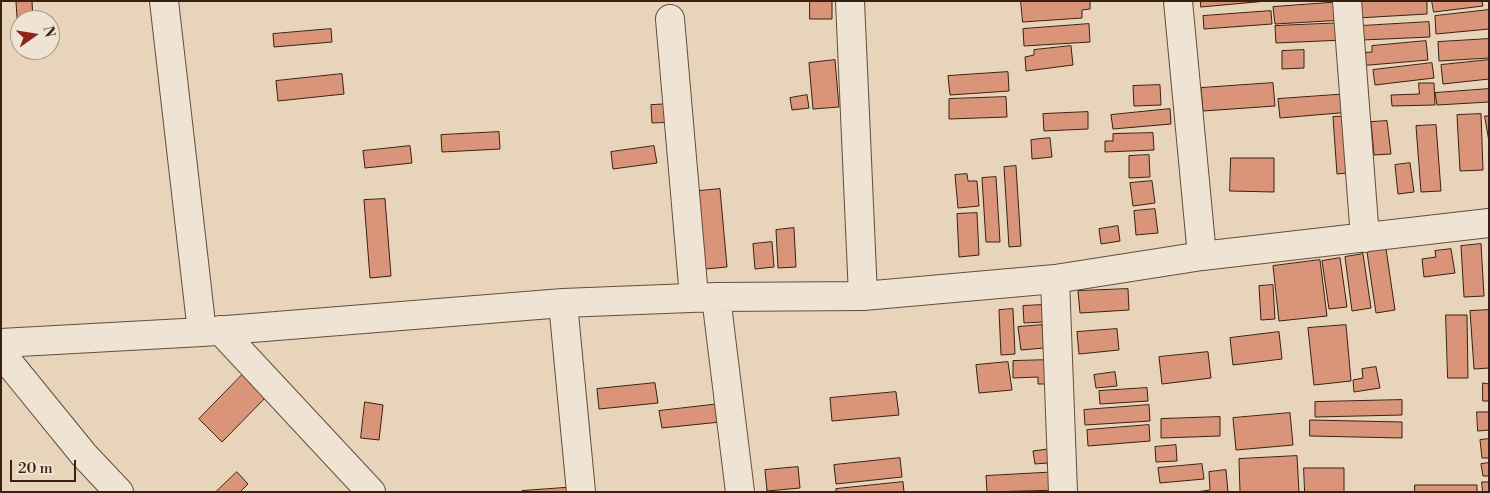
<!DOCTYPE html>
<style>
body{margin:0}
#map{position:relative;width:1490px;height:493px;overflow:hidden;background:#e7d4bb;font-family:"Libre Bodoni",serif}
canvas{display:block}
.frame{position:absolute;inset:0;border:2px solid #392110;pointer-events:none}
.north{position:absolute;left:10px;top:10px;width:50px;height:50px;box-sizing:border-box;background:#efe3d3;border:1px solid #a69585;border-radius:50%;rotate:77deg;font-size:14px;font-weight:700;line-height:20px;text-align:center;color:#392110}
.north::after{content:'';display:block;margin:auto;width:18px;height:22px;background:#8f2418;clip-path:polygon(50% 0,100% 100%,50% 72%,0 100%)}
.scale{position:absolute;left:10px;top:460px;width:66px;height:22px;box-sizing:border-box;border:2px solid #392110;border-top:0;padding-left:6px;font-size:15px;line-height:18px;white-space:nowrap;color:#392110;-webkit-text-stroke:4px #efe3d3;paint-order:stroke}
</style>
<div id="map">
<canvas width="1490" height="493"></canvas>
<div class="frame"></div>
<div class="north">N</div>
<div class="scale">20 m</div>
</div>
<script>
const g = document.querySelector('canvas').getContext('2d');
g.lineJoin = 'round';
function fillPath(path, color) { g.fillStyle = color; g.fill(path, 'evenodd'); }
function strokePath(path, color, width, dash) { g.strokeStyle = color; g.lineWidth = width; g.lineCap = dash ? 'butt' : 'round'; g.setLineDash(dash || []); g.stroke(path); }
const building = new Path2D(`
 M32 1 33 20H20V32H18L16 2Z
 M810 1H832V19H810Z
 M1021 1H1090V9L1082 10V18L1023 22Z
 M1201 1H1267L1201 7Z
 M1357 1H1427V14L1357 18Z
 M1432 1H1482L1483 6 1434 12Z
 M1342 2 1343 20 1275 24 1273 7Z
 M1489 10V29L1436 34 1435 16Z
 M1271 11 1272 24 1204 29 1203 16Z
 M1429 22 1430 37 1362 40 1361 26Z
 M1344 23V40L1276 43 1275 26Z
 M1089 24 1090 42 1024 46 1023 29Z
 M331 29 332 42 274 47 273 34Z
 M1489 39V58L1439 61 1438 42Z
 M1426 41 1428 60 1358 66 1357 53 1372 52V46Z
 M1071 46 1073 65 1026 71 1025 57 1034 55V50Z
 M1304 50V68L1282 69V51Z
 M835 60 839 107 813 109 809 63Z
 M1489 60V79L1443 84 1441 65Z
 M1432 63 1434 78 1375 85 1373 70Z
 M1008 72 1009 91 950 95 948 76Z
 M342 74 344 94 278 101 276 81Z
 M1273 83 1275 106 1203 111 1201 88Z
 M1419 83H1434L1435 105 1392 106 1391 95 1419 94Z
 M1160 85 1161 105 1134 106 1133 86Z
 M1489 89V102L1437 105 1435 93Z
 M1349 94 1351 112 1280 118 1278 99Z
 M807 95 809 108 792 110 790 98Z
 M1006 97 1007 117 949 119V99Z
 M674 104 675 122 652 123 651 105Z
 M1170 109 1171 124 1113 129 1111 115Z
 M1088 112V129L1044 131 1043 114Z
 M1481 114 1483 170 1460 171 1457 115Z
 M1353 116 1357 172 1337 174 1333 117Z
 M1485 116H1489V141Z
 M1387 121 1391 154 1374 155 1371 122Z
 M1436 125 1441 191 1421 192 1416 126Z
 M499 132 500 149 442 152 441 135Z
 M1153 133 1154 150 1105 152V141H1113V134Z
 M1050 138 1052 157 1032 159 1031 140Z
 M410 146 412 163 365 168 363 151Z
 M654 146 657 163 613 169 611 152Z
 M1149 155 1150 177 1129 178V156Z
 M1231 158H1274V192L1230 191Z
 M1410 163 1414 192 1398 194 1395 165Z
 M1016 166 1021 246 1009 247 1004 167Z
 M967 174 968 181H977L979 206 958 208 955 175Z
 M996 177 1000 242H986L982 178Z
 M1152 181 1155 203 1133 206 1130 183Z
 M720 189 727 267 705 269 699 191Z
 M385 199 391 276 370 278 364 200Z
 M1155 209 1158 233 1136 235 1134 211Z
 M977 213 979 255 959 257 957 214Z
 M1118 226 1120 241 1101 244 1099 229Z
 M794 228 796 267 778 268 776 230Z
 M772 242 774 267 755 269 753 244Z
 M1481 244 1484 296 1464 297 1461 246Z
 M1386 249 1395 310 1376 313 1367 252Z
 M1451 249 1455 273 1424 277 1422 259 1436 257 1435 251Z
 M1363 254 1371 308 1352 311 1345 257Z
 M1340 258 1347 307 1329 309 1322 261Z
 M1320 260 1327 316 1279 321 1273 266Z
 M1273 285 1275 319 1261 320 1259 286Z
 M1128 289 1129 310 1080 313 1078 291Z
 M1042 305 1043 322 1024 323 1023 306Z
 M1013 309 1015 354 1001 355 999 310Z
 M1489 310V368L1474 369 1470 311Z
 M1446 315H1467L1468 378H1448Z
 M1042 325 1044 348 1021 350 1018 327Z
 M1346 325 1351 381 1314 385 1308 328Z
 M1117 329 1119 350 1079 354 1077 332Z
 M1279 332 1282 359 1233 365 1230 338Z
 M1208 352 1211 378 1162 384 1159 357Z
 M1050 360V384H1038V377L1013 378V361Z
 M1008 362 1012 390 979 393 976 365Z
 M1376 367 1380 388 1354 392 1353 380 1363 378 1362 369Z
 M1115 372 1117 386 1096 388 1094 375Z
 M244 373 267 396 222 442 199 419Z
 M655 383 658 403 599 409 597 389Z
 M1483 383 1489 384V401H1483Z
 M1147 388 1148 401 1100 404 1099 391Z
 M896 392 899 415 832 421 830 398Z
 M1402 400V415L1315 417V402Z
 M365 402 383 405 379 440 361 438Z
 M728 403 730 421 662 428 659 411Z
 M1149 405 1150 421 1085 425 1084 410Z
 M1477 412H1489V430L1478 431Z
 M1290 413 1293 445 1236 450 1233 418Z
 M1220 417V436L1161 438V419Z
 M1310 420 1402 422V438L1310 436Z
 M1149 425 1150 441 1088 446 1087 430Z
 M1489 439V458H1482L1480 440Z
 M1057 440 1060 469 1048 470 1047 463 1035 464 1033 451 1048 449 1047 441Z
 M1176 445 1177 461 1156 462 1155 447Z
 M1297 456 1299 492H1240L1239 459Z
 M900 458 902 477 836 484 834 465Z
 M1489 463V476H1483L1481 464Z
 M1202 464 1204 479 1160 483 1158 468Z
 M798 467 800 488 767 491 765 470Z
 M1304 468H1344V492H1305Z
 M1226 470 1228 492H1196L1210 490 1209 472Z
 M237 472 248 484 240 492H216Z
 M1059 472 1060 490 987 492 986 476Z
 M903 482 904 492H836V489Z
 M1482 482H1489V492H1483Z
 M1415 485H1477V492H1415Z
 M577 487 578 492H522V491Z`);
fillPath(building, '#da9479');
strokePath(building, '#392110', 1);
const minor = new Path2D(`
 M164 1 202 332
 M850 1 863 296
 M1178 1 1202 256
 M1347 1 1365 238
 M670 19 694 297
 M1055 279 1063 492
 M716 297 740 492
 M563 303 581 492
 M220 330 371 492
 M1 343 202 332 563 303 716 297 863 296 1055 279 1202 256 1489 223
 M1 353 84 455 119 492`);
strokePath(minor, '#644e3b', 30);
strokePath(minor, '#efe3d3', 28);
</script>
